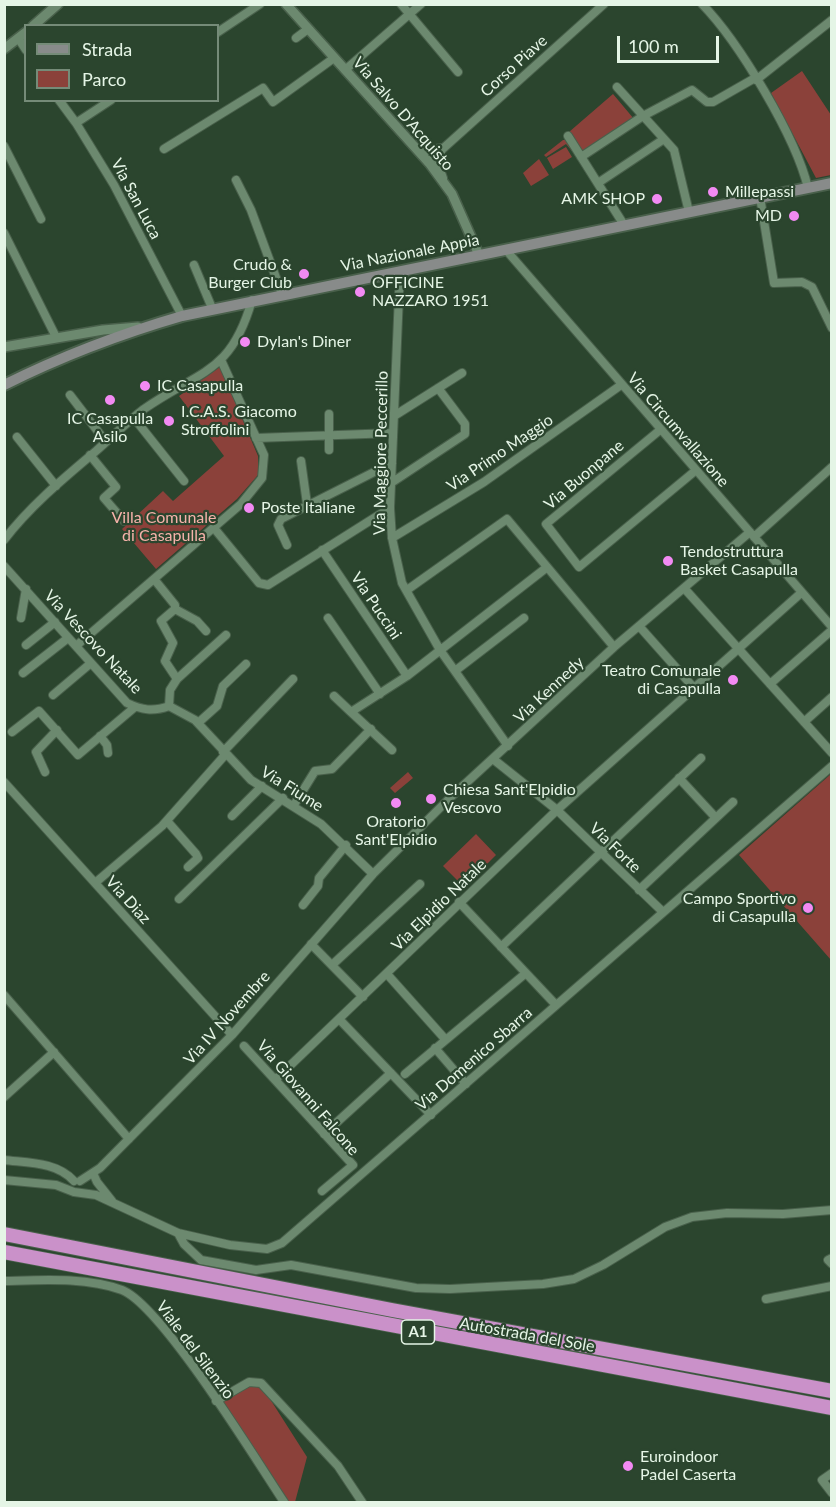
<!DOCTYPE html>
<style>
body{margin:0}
#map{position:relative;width:836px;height:1507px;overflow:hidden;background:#2b452e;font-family:Lato,sans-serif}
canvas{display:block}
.frame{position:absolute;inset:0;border:6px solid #e5f5e6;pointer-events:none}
.legend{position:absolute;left:24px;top:24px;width:195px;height:78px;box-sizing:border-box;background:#2b452e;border:2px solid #758b78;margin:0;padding:8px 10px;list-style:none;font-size:18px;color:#e5f5e6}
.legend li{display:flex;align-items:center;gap:12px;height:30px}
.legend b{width:30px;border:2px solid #758b78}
.scale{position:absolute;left:617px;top:36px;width:102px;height:27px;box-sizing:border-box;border:3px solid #e5f5e6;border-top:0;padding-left:8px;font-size:18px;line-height:21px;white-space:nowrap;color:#e5f5e6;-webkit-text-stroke:4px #2b452e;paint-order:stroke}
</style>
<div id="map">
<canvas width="836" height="1507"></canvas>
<div class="frame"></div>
<ul class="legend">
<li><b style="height:8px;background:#888b8a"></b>Strada</li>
<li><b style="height:16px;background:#8b413a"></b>Parco</li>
</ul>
<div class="scale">100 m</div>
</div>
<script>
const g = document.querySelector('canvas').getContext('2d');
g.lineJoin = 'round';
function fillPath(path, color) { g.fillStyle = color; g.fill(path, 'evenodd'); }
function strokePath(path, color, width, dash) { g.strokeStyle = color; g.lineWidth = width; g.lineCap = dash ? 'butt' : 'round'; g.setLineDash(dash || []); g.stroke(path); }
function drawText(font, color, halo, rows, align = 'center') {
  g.font = font + ' Lato,sans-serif'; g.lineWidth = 4.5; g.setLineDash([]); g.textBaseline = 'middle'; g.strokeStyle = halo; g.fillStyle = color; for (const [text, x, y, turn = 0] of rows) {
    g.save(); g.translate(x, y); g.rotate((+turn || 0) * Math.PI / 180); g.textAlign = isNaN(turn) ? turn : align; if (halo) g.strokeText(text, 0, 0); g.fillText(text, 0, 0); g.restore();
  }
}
fillPath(new Path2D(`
 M802 71 831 115V175L816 178 771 93Z
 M613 94 634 119 582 153 569 132Z
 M563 140H567L577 157 566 144 546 157 544 155Z
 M566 147 572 157 553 169 547 158Z
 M539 159 549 175 531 186 523 173Z
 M220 367 258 456V475L237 499 156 569 122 529 163 491 173 501 224 456 179 396Z
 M408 772 413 778 395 793 390 788Z
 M831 774V960L739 855Z
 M476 834 496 855 464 887 443 866Z
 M254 1383 263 1388 307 1457 295 1502H288L222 1402Z`), '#8b413a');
const minor = new Path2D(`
 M401 4 458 72
 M702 4C739 42 796 137 808 188
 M218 32 260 4
 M18 38 26 50
 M296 38 308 29
 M345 70 421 4
 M756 80 832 20
 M617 87 674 150 689 212
 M59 100 76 123 114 185 182 316
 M76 123 111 100
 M568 136 624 225
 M4 146 41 219
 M164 149 263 88 273 102 334 58
 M417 149 426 151 441 148
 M441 152 438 164 443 178
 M581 157 643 116 692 90 707 102H713L755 78
 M428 162 604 4
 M236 180 251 210 282 294
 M598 183 664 139
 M760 197 774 283 802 282 812 287 832 328
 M4 233 56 337
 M506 250 832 627
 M194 265 212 308
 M400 271 390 508 392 538 402 583 440 650 508 746
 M70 395 106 442
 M394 416 462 373
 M134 418 184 481
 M660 430 546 524 579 567 695 471
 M17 437 56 486
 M256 438 393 433
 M329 450V414
 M90 455 116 487 104 498 124 521
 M301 461 307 504
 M391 483 465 434V424L438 388
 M214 528 259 583 268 585 390 508
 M754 537 832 467
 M392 538 484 482 621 385
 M4 540C30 506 64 478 96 451 112 437 127 422 144 409 200 370 231 374 252 300
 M287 545 278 525 281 519 392 463
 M322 550 407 676
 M4 566 127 703C142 710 153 712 169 706
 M154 579 175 605V609L161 621 173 643 165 661 177 679 170 690 169 706
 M684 588 832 753
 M407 590 507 519 614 647
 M175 609 197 621 206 631
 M21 618 26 589
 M328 618 380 694
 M639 626 694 688
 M26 645 55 622
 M76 646 241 504 262 478 264 455 221 360
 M455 671 524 618
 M23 673 68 638
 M177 679 226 635
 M770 684 832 630
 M53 695 91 663
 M334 696 351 712 407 676 546 568
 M169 706 195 720 251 780 321 824 373 874
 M351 712 392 750
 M804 722 832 697
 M198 723 217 706 223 686 246 664
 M12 732 39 711 78 755 135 707
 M100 736 107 745 108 753
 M223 752 293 679
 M493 759 557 810 663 912
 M45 772 36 752 57 730
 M679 778 716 818
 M4 782 232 1035
 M294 805 315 771 332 769 371 729
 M232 816 262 786
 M167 821 196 854 198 858 188 867
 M95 883 162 826 225 755
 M639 890 733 802
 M179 899 283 798
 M459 902 556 1005
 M303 905 318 886 319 878 346 845
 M311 944 363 997
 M501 947 701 758
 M332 965 420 884
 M387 974 445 1039
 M4 995 129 1139
 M340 1020 431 1115
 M244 1046 353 1165 322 1191
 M435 1048 466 1084
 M405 1074 526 973
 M275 1080 557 810 801 593
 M4 1097 54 1052
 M324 1134 391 1073
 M4 1160C29 1163 57 1162 74 1181
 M93 1173 97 1182 112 1201
 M4 1180 56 1185 74 1192 96 1195 178 1233 230 1245 267 1249 282 1243 832 766
 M80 1181 100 1168 232 1035 373 874 453 795 614 647 750 532
 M178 1233 184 1244 201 1260 256 1270 291 1265 416 1288 450 1289 543 1284 574 1279 603 1265 665 1227 692 1217 727 1213 783 1214 832 1210
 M832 1258 828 1260 832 1264
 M4 1281C43 1280 86 1277 122 1290 162 1306 256 1460 284 1502
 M766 1299 832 1286
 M216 1401 249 1382 261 1383 338 1466 362 1502
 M832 1473 822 1480 832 1493`);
const tertiary = new Path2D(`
 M286 4 430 164 452 194 479 255
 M33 26 58 4
 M4 49 26 32
 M4 347 103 330 138 327`);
const secondary = new Path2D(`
 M4 385C62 356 120 334 182 316L832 183`);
const motorway = new Path2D(`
 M4 1234 392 1310 832 1391
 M4 1252 832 1408`);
strokePath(minor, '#49604b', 10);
strokePath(tertiary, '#49604b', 12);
strokePath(secondary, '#49604b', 14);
strokePath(motorway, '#49604b', 16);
strokePath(minor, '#6c896f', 8);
strokePath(tertiary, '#6c896f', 9);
strokePath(secondary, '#888b8a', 10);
strokePath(motorway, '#ca91c9', 14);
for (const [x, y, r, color] of [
 [713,192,6,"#f28af3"],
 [657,199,6,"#f28af3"],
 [794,216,6,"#f28af3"],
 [304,274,6,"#f28af3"],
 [360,292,6,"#f28af3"],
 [245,342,6,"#f28af3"],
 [145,386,6,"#f28af3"],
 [110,400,6,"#f28af3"],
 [169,421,6,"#f28af3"],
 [249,508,6,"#f28af3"],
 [668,561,6,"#f28af3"],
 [733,680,6,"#f28af3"],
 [431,799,6,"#f28af3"],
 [396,803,6,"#f28af3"],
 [808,908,6,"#f28af3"],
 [628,1466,6,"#f28af3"]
]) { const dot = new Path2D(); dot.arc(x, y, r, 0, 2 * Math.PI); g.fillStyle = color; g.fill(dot); strokePath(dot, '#2b452e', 2); }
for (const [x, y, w] of [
 [418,1332,33]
]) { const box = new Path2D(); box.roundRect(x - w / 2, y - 12, w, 24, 4.5); g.fillStyle = '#2b452e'; g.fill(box); strokePath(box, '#e5f5e6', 1.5); }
drawText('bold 15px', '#e5f5e6', null, [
 ["A1",418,1332]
]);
drawText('16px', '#e5f5e6', '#2b452e', [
 ["Corso Piave",514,66,-42],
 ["Via Salvo D'Acquisto",403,114,49],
 ["Via San Luca",136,199,62],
 ["Via Nazionale Appia",410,253,-11],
 ["Via Circumvallazione",678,430,49],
 ["Via Maggiore Peccerillo",381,453,-89],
 ["Via Primo Maggio",500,453,-34],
 ["Via Buonpane",584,475,-40],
 ["Via Puccini",376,606,56],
 ["Via Vescovo Natale",93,642,47],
 ["Via Kennedy",549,690,-43],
 ["Via Fiume",292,789,32],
 ["Via Forte",615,848,44],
 ["Via Diaz",128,900,48],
 ["Via Elpidio Natale",439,905,-44],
 ["Via IV Novembre",227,1018,-48],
 ["Via Domenico Sbarra",474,1059,-41],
 ["Via Giovanni Falcone",308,1098,49],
 ["Autostrada del Sole",527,1335,10],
 ["Viale del Silenzio",195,1350,53]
]);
drawText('16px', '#e5f5e6', '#2b452e', [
 ["Millepassi",725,192],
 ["AMK SHOP",645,199,"right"],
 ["MD",782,216,"right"],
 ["Crudo &",292,265,"right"],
 ["Burger Club",292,283,"right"],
 ["OFFICINE",372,283],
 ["NAZZARO 1951",372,301],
 ["Dylan's Diner",257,342],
 ["IC Casapulla",157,386],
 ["I.C.A.S. Giacomo",181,412],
 ["Stroffolini",181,430],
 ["IC Casapulla",110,419,"center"],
 ["Asilo",110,437,"center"],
 ["Poste Italiane",261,508],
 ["Tendostruttura",680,552],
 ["Basket Casapulla",680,570],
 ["Teatro Comunale",721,671,"right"],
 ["di Casapulla",721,689,"right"],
 ["Chiesa Sant'Elpidio",443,790],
 ["Vescovo",443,808],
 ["Oratorio",396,822,"center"],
 ["Sant'Elpidio",396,840,"center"],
 ["Campo Sportivo",796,899,"right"],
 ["di Casapulla",796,917,"right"],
 ["Euroindoor",640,1457],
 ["Padel Caserta",640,1475]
], 'left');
drawText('16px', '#f6b2aa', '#2b452e', [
 ["Villa Comunale",164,518],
 ["di Casapulla",164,536]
]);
</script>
